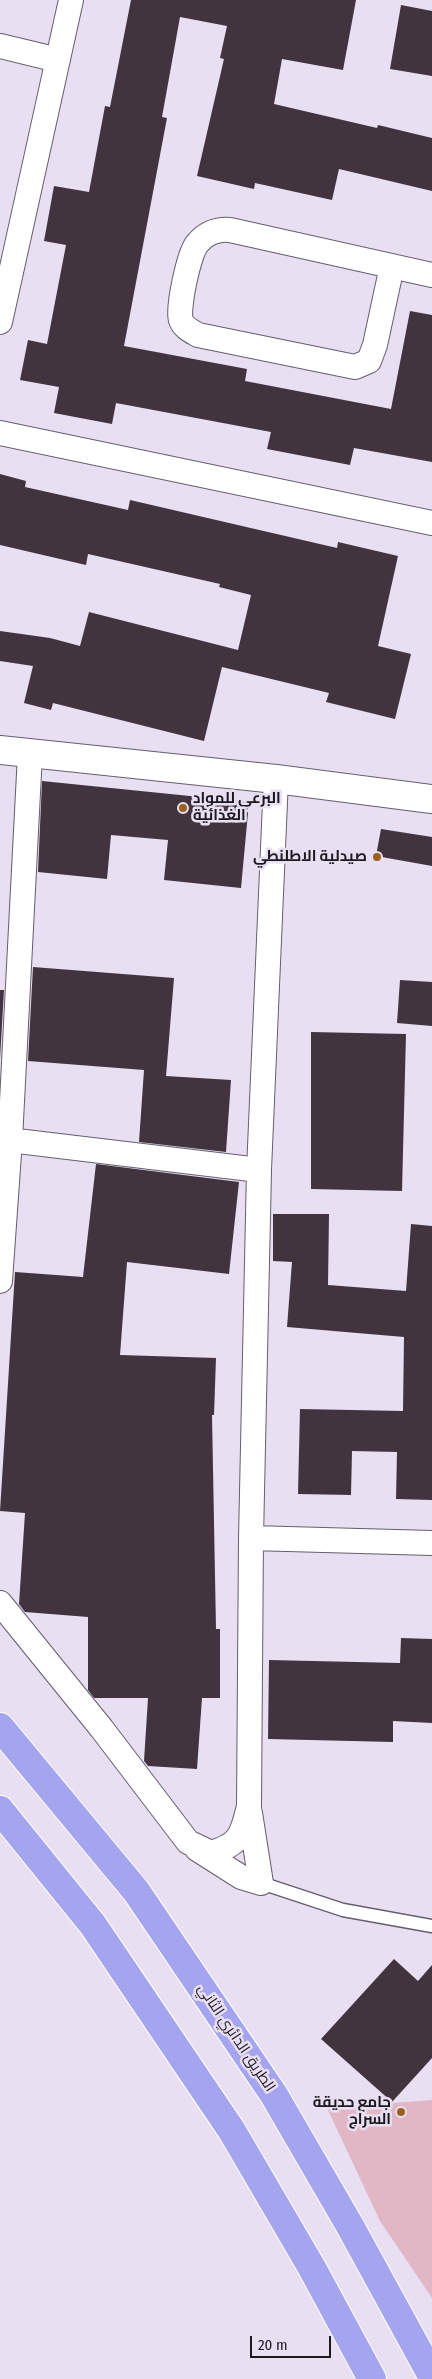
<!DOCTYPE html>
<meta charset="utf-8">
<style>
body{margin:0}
#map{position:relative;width:432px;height:2379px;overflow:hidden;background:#e8dff2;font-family:"Fira Sans Condensed",sans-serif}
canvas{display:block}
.scale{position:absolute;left:250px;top:2336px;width:81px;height:22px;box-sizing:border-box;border:2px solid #1b181e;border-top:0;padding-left:6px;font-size:15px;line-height:18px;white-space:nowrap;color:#1b181e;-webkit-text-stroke:4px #e8dff2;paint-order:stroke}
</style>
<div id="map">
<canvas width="432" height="2379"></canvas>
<div class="scale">20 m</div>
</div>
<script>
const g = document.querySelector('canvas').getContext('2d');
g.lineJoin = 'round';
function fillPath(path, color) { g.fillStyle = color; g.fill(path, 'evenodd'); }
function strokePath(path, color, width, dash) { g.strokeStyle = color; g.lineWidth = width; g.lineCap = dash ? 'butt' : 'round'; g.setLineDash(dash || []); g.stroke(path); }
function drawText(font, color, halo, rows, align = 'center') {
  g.font = font + ' "Fira Sans Condensed",Cairo,sans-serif'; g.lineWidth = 5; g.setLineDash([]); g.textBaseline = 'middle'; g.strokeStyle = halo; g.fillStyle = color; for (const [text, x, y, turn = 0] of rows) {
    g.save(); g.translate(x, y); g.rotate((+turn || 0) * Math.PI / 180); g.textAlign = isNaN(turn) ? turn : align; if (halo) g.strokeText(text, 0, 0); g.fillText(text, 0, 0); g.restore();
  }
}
fillPath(new Path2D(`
 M432 2100V2298L380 2221 327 2108Z`), '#e1b6c5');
fillPath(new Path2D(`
 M131 0H356L343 70 282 59 274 104 377 128 378 125 432 138V191L339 169 332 200 255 183 254 189 197 176 224 59 220 58 227 26 180 17 162 117 167 118 124 346 247 369 245 381 391 409 410 311 432 315V462L354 448 350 465 267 449 271 432 116 403 112 424 54 413 59 387 20 380 28 340 47 344 66 245 44 241 54 186 89 192 105 106 110 107Z
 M401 5 432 11V76L390 69Z
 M0 474 26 481 25 487 128 510 130 500 337 548 338 542 398 556 378 646 411 654 395 719 326 702 329 693 222 667 204 741 53 703 51 710 24 703 33 666 0 661V631L50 638 80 646 89 612 238 650 251 595 219 587 220 584 88 554 86 565 0 545Z
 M42 781 249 802 241 888 164 880 168 840 111 835 107 879 38 872Z
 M381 829 432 837V866L376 856Z
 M33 967 174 978 166 1076 231 1080 226 1152 139 1142 144 1070 28 1061Z
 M400 980 432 982V1026L397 1023Z
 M0 990H4L0 1059Z
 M311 1032 406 1034 402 1191 311 1189Z
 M96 1164 239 1182 229 1274 127 1262 120 1355 216 1358 214 1415H212L216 1629H220V1698H202L197 1769 148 1766 144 1761 148 1698H94L88 1690V1617L25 1612 19 1604 25 1513 0 1511 15 1272 83 1277Z
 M273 1214H329L328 1285 406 1291 411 1224 432 1226V1500L396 1499 397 1452 352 1451 351 1495 298 1494 300 1409 403 1411 404 1337 287 1327 292 1262 273 1261Z
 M401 1638 432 1639V1723L393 1721V1742L268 1739 269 1660 400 1663Z
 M394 1959 418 1981 432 1965V2058L392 2102 321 2039Z`), '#41343f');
const service = new Path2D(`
 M261 1883 343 1910 432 1926`);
const minor = new Path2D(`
 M0 46 58 60
 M392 266 375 345 369 361 355 367 198 335C191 331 183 327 181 320 177 309 189 253 197 244 206 233 216 229 230 230L432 275
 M0 322 71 0
 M0 433 432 523
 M0 1139 259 1170
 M0 1281 10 1140 30 754
 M251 1538 432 1543
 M0 1603 102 1729 188 1842 211 1853C241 1844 242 1834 249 1806L251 1538 259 1170 276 779
 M197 1849 241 1877 261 1883 250 1813`);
const tertiary = new Path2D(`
 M0 750 276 779 432 799`);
const motorway = new Path2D(`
 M0 1727 136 1891 274 2095 350 2226 432 2376
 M0 1810 93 1925 232 2131 312 2268 372 2379`);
strokePath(service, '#655e6d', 15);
strokePath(minor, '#655e6d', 26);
strokePath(tertiary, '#655e6d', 30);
strokePath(motorway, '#fff', 30);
strokePath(service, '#fff', 12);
strokePath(minor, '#fff', 24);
strokePath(tertiary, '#fff', 28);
strokePath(motorway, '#a5a4ef', 28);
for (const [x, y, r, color] of [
 [183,808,5,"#9a611e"],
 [377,857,5,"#9a611e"],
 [401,2112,5,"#9a611e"]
]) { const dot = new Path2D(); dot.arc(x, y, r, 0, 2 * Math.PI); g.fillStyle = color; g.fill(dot); strokePath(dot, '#e8dff2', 2); }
drawText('bold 15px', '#1b181e', '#e8dff2', [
 ["البرعي للمواد",193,799,"left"],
 ["الغذائية",193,816,"left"],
 ["صيدلية الاطلنطي",367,857],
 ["جامع حديقة",391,2103],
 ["السراج",391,2120]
], 'right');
drawText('15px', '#1b181e', '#e8dff2', [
 ["الطريق الدائري الثاني",236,2038,56]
]);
</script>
